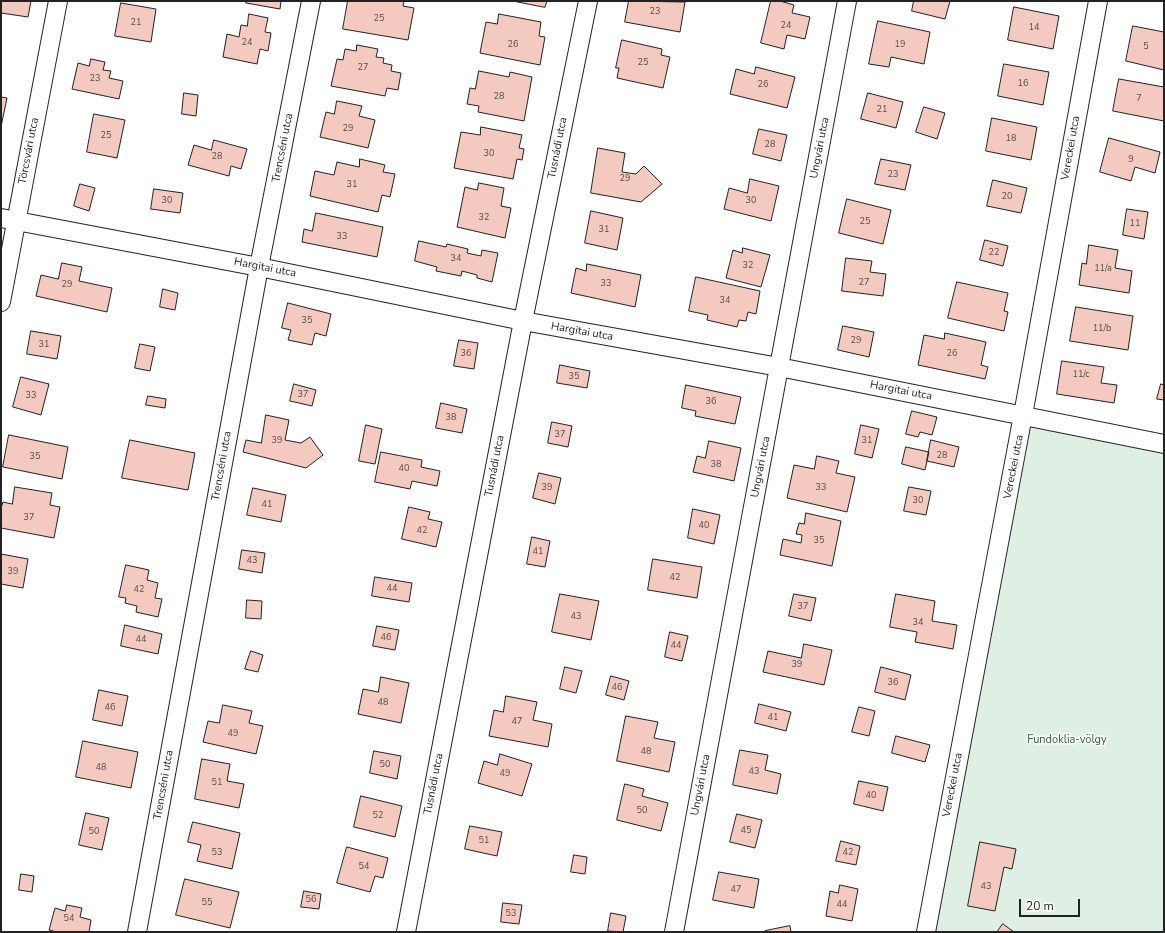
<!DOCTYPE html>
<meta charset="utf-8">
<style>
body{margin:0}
#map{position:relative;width:1165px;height:933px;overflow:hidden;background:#fff;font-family:"Nunito Sans",sans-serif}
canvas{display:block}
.frame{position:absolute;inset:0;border:2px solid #222;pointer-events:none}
.scale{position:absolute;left:1019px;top:899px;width:61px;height:18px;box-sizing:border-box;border:2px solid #222;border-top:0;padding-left:5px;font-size:12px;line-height:14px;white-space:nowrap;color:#222;-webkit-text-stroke:3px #fff;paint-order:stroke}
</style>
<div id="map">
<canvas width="1165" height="933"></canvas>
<div class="frame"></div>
<div class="scale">20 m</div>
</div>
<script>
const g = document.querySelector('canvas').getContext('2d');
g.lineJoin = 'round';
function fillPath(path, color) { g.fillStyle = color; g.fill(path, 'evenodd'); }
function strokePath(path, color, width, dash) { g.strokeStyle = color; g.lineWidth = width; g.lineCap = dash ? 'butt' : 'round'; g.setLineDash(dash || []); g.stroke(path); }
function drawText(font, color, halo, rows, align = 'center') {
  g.font = font + ' "Nunito Sans",sans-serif'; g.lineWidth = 3; g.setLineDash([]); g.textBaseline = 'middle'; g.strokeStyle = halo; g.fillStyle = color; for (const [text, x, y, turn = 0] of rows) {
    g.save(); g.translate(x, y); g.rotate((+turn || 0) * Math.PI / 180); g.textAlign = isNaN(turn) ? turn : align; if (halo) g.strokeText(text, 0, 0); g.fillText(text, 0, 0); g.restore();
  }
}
const green = new Path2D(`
 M1027 423 1164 451V932H932Z`);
fillPath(green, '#e0efe3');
strokePath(green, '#6f6f6f', 1);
const building = new Path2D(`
 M1 1H31L28 17 1 13Z
 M247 1H281L280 9 246 3Z
 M348 1H404L403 6 414 8 408 40 343 29Z
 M513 1H547L545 7Z
 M629 1 685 2 680 32 625 22Z
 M771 1H780L794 5 792 13 810 17 805 39 787 35 784 49 761 43Z
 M914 1H950L945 19 912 11Z
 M121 3 156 9 151 42 115 36Z
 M1014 7 1059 16 1053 49 1008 40Z
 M249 14 268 18 265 32 271 33 268 51 260 49 257 64 223 57 227 34 239 37 241 25 247 26Z
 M499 14 541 22 539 36 545 37 540 65 480 53 486 22 497 24Z
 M878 21 930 32 924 64 891 57 889 67 869 64Z
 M1133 26 1164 32V70L1126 61Z
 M622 40 662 49 661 55 670 57 663 88 617 78 619 68H616Z
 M357 45 378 49 376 57 384 58 383 63 392 65 391 71 401 73 398 90 387 88 385 96 331 86 337 59 343 60 345 49 356 51Z
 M91 59 105 62 103 70 111 71 109 78 123 81 119 99 72 89 78 63 89 66Z
 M1004 64 1049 72 1043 105 998 96Z
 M756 67 795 77 787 108 730 94 736 69 754 74Z
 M479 71 509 77 510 72 532 77 524 121 478 112 479 106 467 104 470 88 475 89Z
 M1119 79 1164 87V121L1113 111Z
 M184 93 198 95 196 116 182 114Z
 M868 93 903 102 896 128 861 119Z
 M1 97 7 98 1 127Z
 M337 101 362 106 359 116 375 120 368 148 320 137 326 112 334 114Z
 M924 107 945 113 937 139 916 132Z
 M94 114 125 120 117 158 87 152Z
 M992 118 1037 127 1031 160 986 151Z
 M481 127 522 135 519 148 524 149 522 160 517 159 513 179 454 168 461 132 480 135Z
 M759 129 787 135 781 161 753 154Z
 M1109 138 1160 152 1155 173 1135 167 1131 181 1100 172Z
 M214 140 247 149 241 169 231 166 229 176 188 165 194 145 211 150Z
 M598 148 625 153 622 172 636 174 644 166 662 184 641 202 591 193Z
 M360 159 385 165 383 172 395 174 390 197 382 195 378 212 310 196 315 171 334 175 337 162 359 167Z
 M881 159 911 165 905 190 875 184Z
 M750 179 779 186 771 221 724 209 729 188 747 193Z
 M993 180 1027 188 1021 213 987 206Z
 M479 183 504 188 501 206 511 208 505 238 457 227 465 187 477 190Z
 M80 184 95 188 89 211 74 206Z
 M154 189 183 193 180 213 151 209Z
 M847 199 891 210 883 244 839 233Z
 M1127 209 1148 212 1144 239 1123 235Z
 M591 211 623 218 617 250 585 243Z
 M316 213 383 227 377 257 302 242 304 229 312 231Z
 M985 240 1008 246 1003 266 980 260Z
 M419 241 446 247 447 244 468 249 467 253 481 256 482 250 498 253 492 282 477 278V275L462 271 461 276 436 271 437 267 415 261Z
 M1089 245 1118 250 1115 268 1132 271 1129 293 1079 285 1082 263 1086 264Z
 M743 248 770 255 761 287 726 278 733 250 742 253Z
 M846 258 872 261 870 272 886 274 883 296 842 291Z
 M62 263 82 267 79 281 112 288 107 312 36 296 41 275 58 279Z
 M587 264 641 275 635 307 571 293 576 268 586 271Z
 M696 277 760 291 756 314 748 312 746 321 739 320 737 327 707 320 708 315 689 311Z
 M957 282 1008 293 1004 311 1008 312 1004 331 948 318Z
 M163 289 178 293 175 310 160 307Z
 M288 303 331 314 326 336 315 333 312 345 288 340 291 330 282 328Z
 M1076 307 1133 316 1128 350 1070 341Z
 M843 326 874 332 869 357 838 350Z
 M31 331 61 336 57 359 27 354Z
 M945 333 986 342 981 365 988 367 985 379 918 365 924 335 944 339Z
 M459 340 478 343 474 369 454 366Z
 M140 344 155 347 150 371 135 368Z
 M1062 361 1104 367 1101 383 1117 385 1114 403 1057 394Z
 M560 365 590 371 587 388 557 383Z
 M21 377 49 384 41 415 13 407Z
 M294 384 316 390 312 406 290 401Z
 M1161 384 1164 385V400L1157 399Z
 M686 385 741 397 735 424 695 416 696 411 682 408Z
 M148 396 166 399 165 408 146 405Z
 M441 403 467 409 462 433 436 428Z
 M912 411 937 417 932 435 920 432 918 437 906 434Z
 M266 415 289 420 285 440 301 443 310 437 323 455 306 468 243 452 246 440 261 443Z
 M552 422 572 426 568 447 548 443Z
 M366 425 382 429 375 464 359 461Z
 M861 425 879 429 872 458 855 454Z
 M9 435 68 447 62 479 3 467Z
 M130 440 195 453 188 490 122 478Z
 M931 440 959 447 954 467 927 461Z
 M709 441 741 448 734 481 693 472 697 456 705 458Z
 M906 447 929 452 925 470 902 464Z
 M381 452 422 460 421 467 440 471 437 486 412 481 410 489 375 482Z
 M817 456 839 461 836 473 855 477 847 512 787 498 794 465 814 469Z
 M539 473 561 478 555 504 533 498Z
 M15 487 52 493 50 505 60 507 54 538 1 528V508L3 502 12 504Z
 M909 487 931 491 926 515 904 511Z
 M253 488 286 495 281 522 247 515Z
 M409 507 430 512 428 519 442 522 436 547 402 539Z
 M693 509 720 515 714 544 688 538Z
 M806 513 841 521 832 566 780 555 783 539 801 543 802 535 796 534 799 523 804 524Z
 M532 537 550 541 545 567 527 564Z
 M242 550 265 553 262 573 239 569Z
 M1 554 28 559 23 588 1 584Z
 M653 559 702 567 697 598 648 590Z
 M126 565 149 570 147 580 158 583 155 598 162 599 158 617 136 612 137 606 125 603 126 598 119 597Z
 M375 577 412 583 409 602 372 596Z
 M560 594 599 601 591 640 552 632Z
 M794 594 816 598 811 621 789 616Z
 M896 594 935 601 932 621 957 625 953 649 915 642 917 632 890 627Z
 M247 600 262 601 261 619 246 618Z
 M125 625 162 634 158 654 121 646Z
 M377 626 399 630 395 650 373 646Z
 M670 632 688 636 682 661 665 657Z
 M804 644 832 650 824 685 763 672 768 651 801 658Z
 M251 651 263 655 258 672 245 669Z
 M565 667 582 671 576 693 560 689Z
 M881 667 911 675 905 700 875 692Z
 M611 676 629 681 624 700 606 695Z
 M381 677 409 683 401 723 358 714 363 689 378 692Z
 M99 690 128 696 122 726 93 720Z
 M506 696 537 702 533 720 552 724 548 747 489 736 494 710 503 712Z
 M759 704 791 712 786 731 755 723Z
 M223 705 252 711 249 723 263 726 256 754 203 742 208 721 219 723Z
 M859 707 875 711 869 736 852 732Z
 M626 716 658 722 654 738 675 742 669 772 617 761Z
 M896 736 930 745 925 762 892 753Z
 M83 741 138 752 131 788 76 777Z
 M740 750 768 755 765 770 781 774 777 794 733 785Z
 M374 751 401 756 397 779 370 773Z
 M500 754 532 764 522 796 478 783 484 761 497 765Z
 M202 759 230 764 227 781 244 784 239 808 195 799Z
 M859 781 888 787 883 811 854 804Z
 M625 784 644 789 642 796 668 803 661 831 617 820Z
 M361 796 402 806 395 837 354 827Z
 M86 813 109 818 102 850 79 845Z
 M737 814 762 820 755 848 730 842Z
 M193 822 240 833 232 869 197 861 201 845 188 842Z
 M470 826 502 832 497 856 465 849Z
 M841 841 860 846 856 865 836 861Z
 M980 842 1016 849 1012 869 1004 867 995 911 968 906Z
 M347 847 388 858 383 878 375 876 370 892 337 883Z
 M574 855 587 857 585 874 571 872Z
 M719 872 759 879 754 908 713 900Z
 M21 874 34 876 32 892 19 890Z
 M185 879 239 892 230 928 176 915Z
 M840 885 858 889 852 921 826 916 830 891 838 893Z
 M304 891 321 894 319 909 301 907Z
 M503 903 522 905 519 924 501 922Z
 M67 905 82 908 80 917 91 920 89 932H57L49 930 55 908 65 911Z
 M611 913 626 916 623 932 608 931Z
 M1003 924 1014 932H997Z
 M790 926 791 932H765V931Z`);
fillPath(building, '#f3c9c0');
strokePath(building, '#222', 1);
const street = new Path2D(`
 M1 218 259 267 523 321 779 367 1164 444
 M1 302 58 1
 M137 932 259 267 311 1
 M406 932 523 321 588 1
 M674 932 847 1
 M926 932 1023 415 1098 1`);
strokePath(street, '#222', 20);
strokePath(street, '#fff', 18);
drawText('9px', '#564c4a', null, [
 ["23",655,12],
 ["25",379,19],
 ["21",136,23],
 ["24",786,26],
 ["14",1034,28],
 ["24",247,43],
 ["26",513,45],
 ["19",900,45],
 ["5",1146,47],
 ["25",643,63],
 ["27",363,68],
 ["23",95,79],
 ["16",1023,84],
 ["26",763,85],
 ["28",499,97],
 ["7",1139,99],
 ["21",882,110],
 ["29",348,129],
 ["25",106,136],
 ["18",1011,139],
 ["28",770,145],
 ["30",489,154],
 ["28",217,157],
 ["9",1131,160],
 ["23",893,175],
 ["29",625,179],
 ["31",352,185],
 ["20",1007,197],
 ["30",167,201],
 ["30",751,201],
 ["32",484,218],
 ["25",865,222],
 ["11",1135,224],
 ["31",604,230],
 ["33",342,237],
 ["22",994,253],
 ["34",456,259],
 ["32",748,266],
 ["11/a",1103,269],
 ["27",864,283],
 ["33",606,284],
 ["29",67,285],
 ["34",725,301],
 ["35",307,321],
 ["11/b",1102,329],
 ["29",856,341],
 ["31",44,345],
 ["36",466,354],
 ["26",952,354],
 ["11/c",1081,375],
 ["35",574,377],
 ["37",303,395],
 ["33",31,396],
 ["36",711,402],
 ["38",451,418],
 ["37",560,435],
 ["39",277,441],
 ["31",867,441],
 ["28",942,456],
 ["35",35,457],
 ["38",716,465],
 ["40",404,469],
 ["39",547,488],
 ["33",821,488],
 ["30",918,501],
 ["41",267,505],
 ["37",29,518],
 ["40",704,526],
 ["42",422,531],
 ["35",819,541],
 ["41",538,552],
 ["43",252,561],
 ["39",13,572],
 ["42",675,578],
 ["44",392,589],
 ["42",139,590],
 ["37",803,607],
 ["43",576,617],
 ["34",918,623],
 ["46",386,638],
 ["44",141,640],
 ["44",676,646],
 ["39",797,665],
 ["36",893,683],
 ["46",617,688],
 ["48",383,703],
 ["46",110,708],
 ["41",773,718],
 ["47",517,722],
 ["49",233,734],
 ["48",646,752],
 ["50",385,765],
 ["48",101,768],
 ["43",754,772],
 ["49",505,774],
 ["51",217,783],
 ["40",871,796],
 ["50",642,811],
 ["52",378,816],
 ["45",746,831],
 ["50",94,832],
 ["51",484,841],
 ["53",217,853],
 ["42",848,853],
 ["54",364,867],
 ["43",986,887],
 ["47",736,890],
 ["56",311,900],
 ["55",207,903],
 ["44",842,905],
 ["53",511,914],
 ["54",69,919]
]);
drawText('11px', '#222', '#fff', [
 ["Trencséni utca",283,148,-79],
 ["Tusnádi utca",558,148,-79],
 ["Ungvári utca",820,148,-79],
 ["Vereckei utca",1071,148,-80],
 ["Törcsvári utca",29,151,-79],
 ["Hargitai utca",265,268,11],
 ["Hargitai utca",582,332,10],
 ["Hargitai utca",901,391,11],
 ["Trencséni utca",222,466,-80],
 ["Tusnádi utca",495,466,-79],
 ["Ungvári utca",761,467,-79],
 ["Vereckei utca",1014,467,-79],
 ["Tusnádi utca",434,784,-79],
 ["Trencséni utca",164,785,-80],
 ["Ungvári utca",701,785,-79],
 ["Vereckei utca",953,785,-79]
]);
drawText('11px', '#2f5e38', '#fff', [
 ["Fundoklia-völgy",1067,740]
]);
</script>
